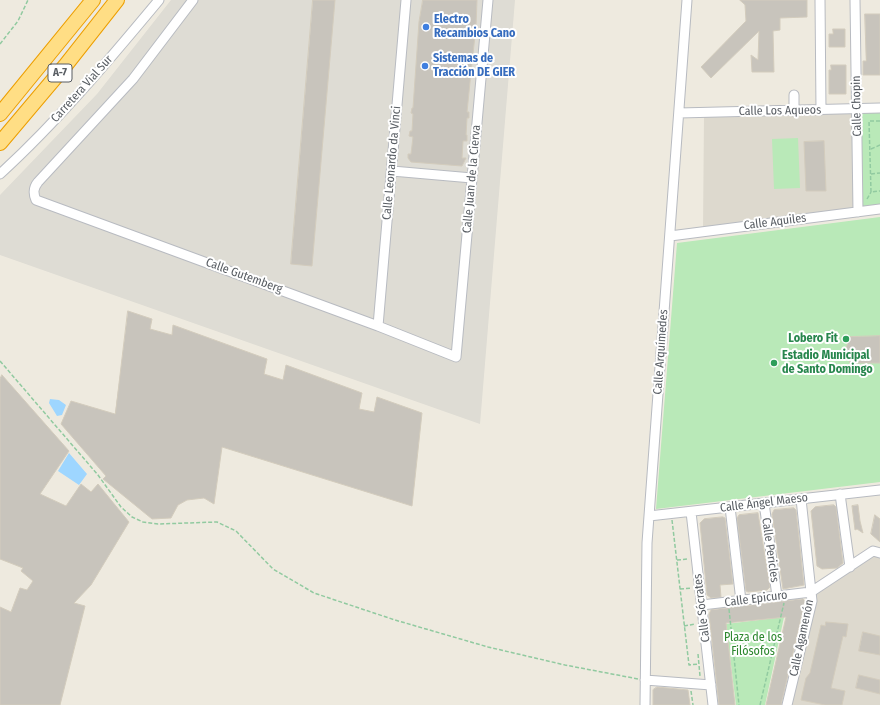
<!DOCTYPE html>
<meta charset="utf-8">
<style>
body{margin:0}
canvas{display:block;background:#eeeadf}
</style>
<canvas width="880" height="705"></canvas>
<script>
const g = document.querySelector('canvas').getContext('2d');
g.lineJoin = 'round';
function fillPath(path, color) { g.fillStyle = color; g.fill(path, 'evenodd'); }
function strokePath(path, color, width, dash) { g.strokeStyle = color; g.lineWidth = width; g.lineCap = dash ? 'butt' : 'round'; g.setLineDash(dash || []); g.stroke(path); }
function drawText(font, color, halo, rows, align = 'center') {
  g.font = font + ' "Fira Sans Condensed",sans-serif'; g.lineWidth = 4; g.setLineDash([]); g.textBaseline = 'middle'; g.strokeStyle = halo; g.fillStyle = color; for (const [text, x, y, turn = 0] of rows) {
    g.save(); g.translate(x, y); g.rotate((+turn || 0) * Math.PI / 180); g.textAlign = isNaN(turn) ? turn : align; if (halo) g.strokeText(text, 0, 0); g.fillText(text, 0, 0); g.restore();
  }
}
fillPath(new Path2D(`
 M171 0H515L480 424 0 255V195L97 94Z`), '#dedcd4');
fillPath(new Path2D(`
 M857 109 858 212 703 232 704 113Z
 M873 551 880 553V705H787L811 592Z`), '#ddd9ce');
fillPath(new Path2D(`
 M880 112V204L861 207V113Z
 M798 138 800 188 774 189 772 139Z
 M880 217V482L656 509 677 243Z
 M784 617 765 705H736L726 624Z`), '#b9e9b8');
fillPath(new Path2D(`
 M50 399 59 400 66 405 62 415 57 416 49 403Z
 M69 453 87 474 79 485 58 471Z`), '#9ed6ff');
const building = new Path2D(`
 M313 0H335L312 266 291 264Z
 M423 0H477L476 26 471 72 467 112H469V118H467L466 135H467V141H463L462 158H466L462 166 411 162 408 158V154H411L413 137 409 136 410 131H412L413 114 411 113 412 108H413L419 22Z
 M740 0H807V17L780 18V30L773 31 774 72H752L751 55 758 60 759 31 711 78 701 67 746 21 745 5Z
 M865 14H880V75H863V61H866Z
 M833 29H845V47H829V34H833Z
 M831 65H846V94H829V70H831Z
 M824 141 826 191H806L804 142Z
 M128 311 152 319 150 329 172 335 173 325 267 359 264 374 283 380 286 365 362 393 359 409 374 412 377 397 422 413 412 506 222 447 214 504 204 498 187 500 178 505 171 518 152 519 103 479 106 476 61 424 71 401 115 414Z
 M880 336V363H850L846 354V348L850 337Z
 M2 375 69 451 40 494 66 506 81 484 91 492 98 484 129 522 91 585 74 603 85 606 60 705H0V607L11 612 20 588 27 590 33 581 21 571 23 568 0 559V379Z
 M834 505 836 507 843 563 837 568 822 569 817 566 811 511 815 507Z
 M858 505 860 521 863 533 857 529 855 530 852 506Z
 M794 508 796 510 804 585 783 589 772 514 774 510Z
 M758 513 770 587 767 590 748 592 746 591 737 518 739 515Z
 M875 515 880 519V542L871 534Z
 M723 517 725 518 733 584 720 585 721 597 711 598 707 595 700 523 704 519Z
 M803 599 805 601 781 705H766L786 617 726 623 735 705H719L709 614 711 610Z
 M826 622 848 624 846 637 843 636 831 688 845 691 842 705H825L801 700 806 678 810 673 821 625 825 626Z
 M863 632 880 636V655L859 651Z
 M859 675 880 680V694L856 688Z
 M657 687 688 690 690 705H653V690Z`);
fillPath(building, '#c8c4bc');
strokePath(building, '#d3ccbd', 1);
const minor = new Path2D(`
 M193 0 133 79 38 182C33 188 33 193 36 200L378 326 456 357 488 0
 M820 0 821 110
 M855 0 858 212
 M794 111V95
 M679 113 880 108
 M392 171 472 178
 M0 174C58 121 109 60 159 0
 M670 236 880 209
 M378 326 406 0
 M840 494 850 567
 M764 503 777 596
 M730 507 741 601
 M691 512 713 705
 M649 516 880 490
 M702 605 811 592 873 551 880 553
 M645 680 711 685
 M645 705 647 543 687 0
 M787 705 812 601 801 499`);
const highway = new Path2D(`
 M0 114 93 0
 M0 143 65 66 117 0`);
strokePath(minor, '#b8bbc1', 11);
strokePath(highway, '#ed9f00', 16);
strokePath(new Path2D(`
 M0 44 18 21 28 0
 M880 121H869L871 192 880 191
 M871 149 880 145
 M871 174 880 173
 M867 199 871 192
 M0 361 98 475 121 507 132 517 143 522 158 524 217 522 236 531 273 569 314 593 395 620 488 647 565 665 638 679
 M672 520 689 665 699 664
 M677 560 688 559
 M680 589 692 588
 M729 609 739 705
 M684 626 695 624
 M698 654 700 676
 M691 691 693 705
 M760 705 784 603`), '#91caa0', 1.5, [4, 2]);
strokePath(minor, '#fff', 9);
strokePath(highway, '#ffde85', 14);
for (const [x, y, r, color] of [
 [426,27,4,"#3f7fe0"],
 [425,66,4,"#3f7fe0"],
 [846,339,4,"#2e9e5b"],
 [774,363,4,"#2e9e5b"]
]) { const dot = new Path2D(); dot.arc(x, y, r, 0, 2 * Math.PI); g.fillStyle = color; g.fill(dot); strokePath(dot, '#fff', 1.5); }
for (const [x, y, w] of [
 [60,73,24]
]) { const box = new Path2D(); box.roundRect(x - w / 2, y - 9, w, 18, 3); g.fillStyle = '#fff'; g.fill(box); strokePath(box, '#585d63', 1); }
drawText('bold 11px', '#585d63', null, [
 ["A-7",60,73]
]);
drawText('bold 12px', '#366cbe', '#fff', [
 ["Electro",434,20],
 ["Recambios Cano",434,34],
 ["Sistemas de",433,59],
 ["Tracción DE GIER",433,73]
], 'left');
drawText('12px', '#585d63', '#fff', [
 ["Carretera Vial Sur",82,89,-48],
 ["Calle Chopin",857,106,-91],
 ["Calle Los Aqueos",780,111,-1],
 ["Calle Leonardo da Vinci",392,163,-85],
 ["Calle Juan de la Cierva",472,179,-85],
 ["Calle Aquiles",775,222,-7],
 ["Calle Gutemberg",244,276,20],
 ["Calle Arquímedes",661,352,-86],
 ["Calle Ángel Maeso",764,503,-7],
 ["Calle Pericles",770,550,82],
 ["Calle Epicuro",756,599,-7],
 ["Calle Sócrates",702,608,-97],
 ["Calle Agamenón",802,638,-78]
]);
drawText('bold 12px', '#27864d', '#fff', [
 ["Lobero Fit",838,339],
 ["Estadio Municipal",782,356,"left"],
 ["de Santo Domingo",782,370,"left"]
], 'right');
drawText('12px', '#2c872e', '#fff', [
 ["Plaza de los",753,638],
 ["Filósofos",753,652]
]);
</script>
